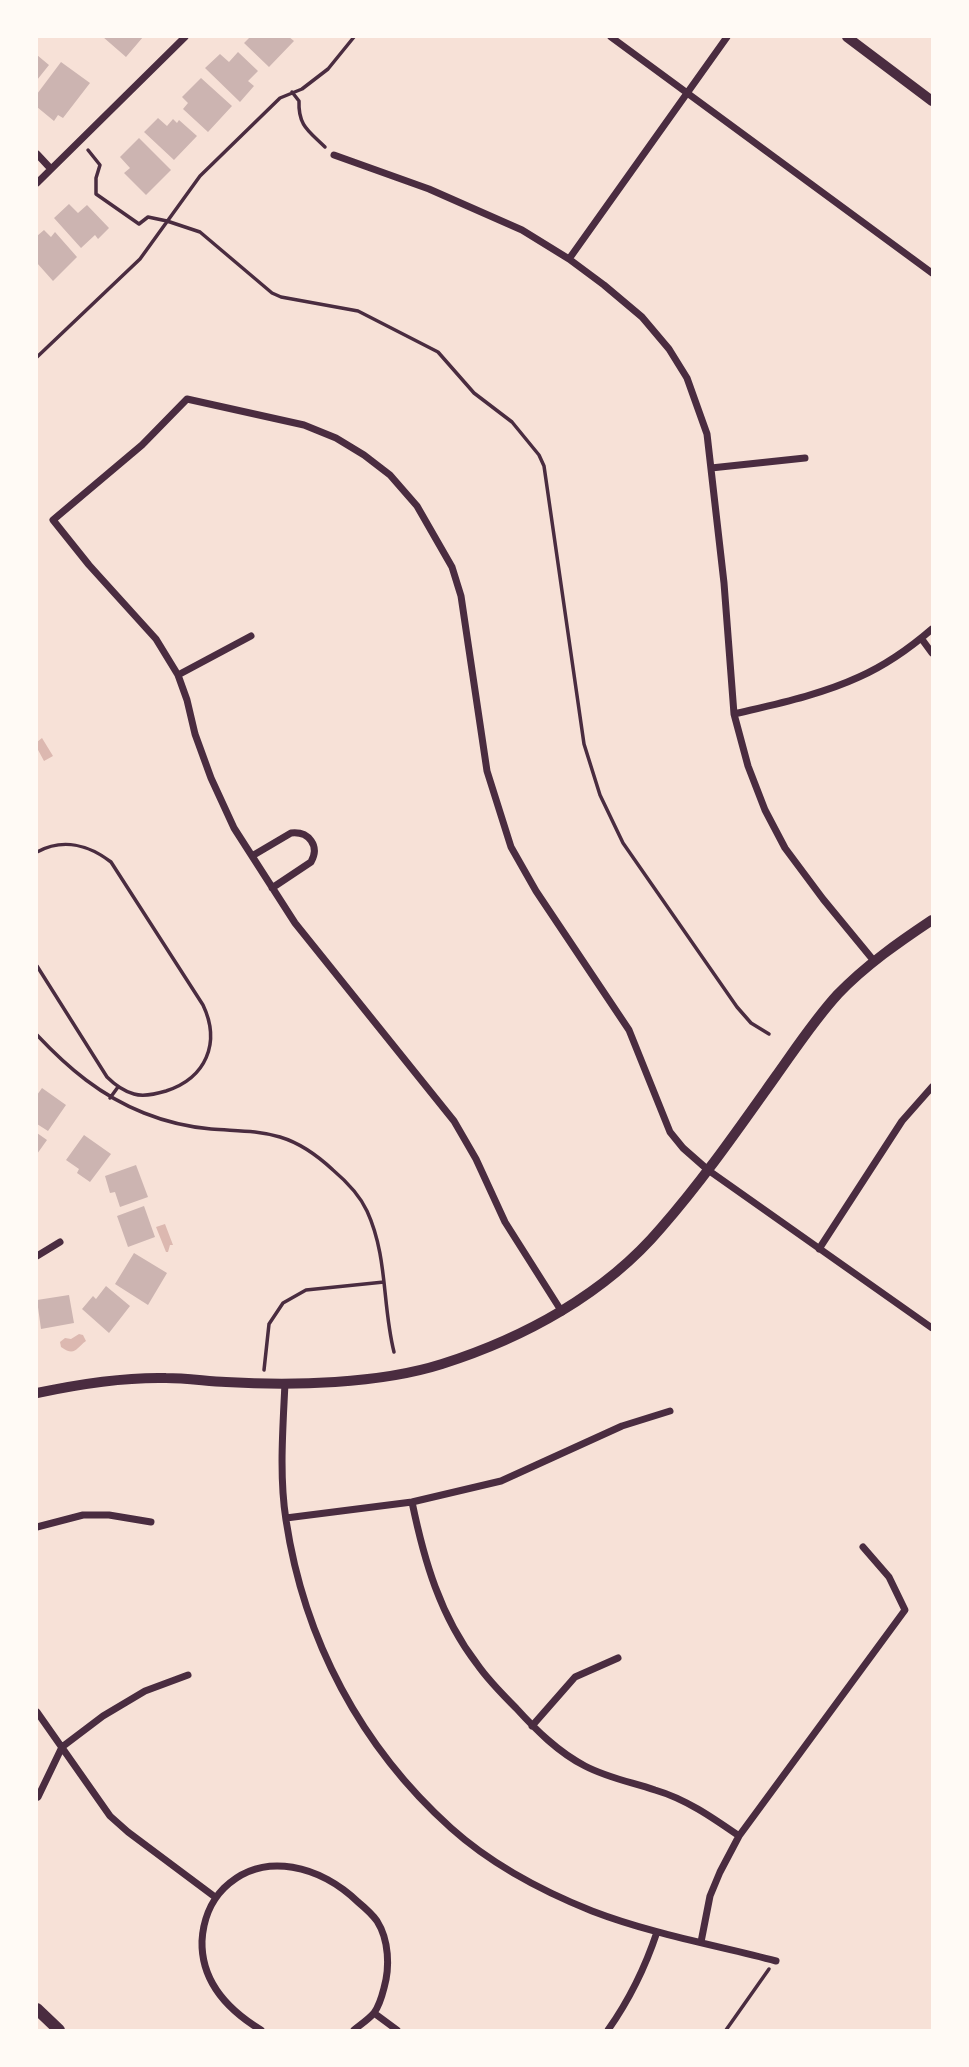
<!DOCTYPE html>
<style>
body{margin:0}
#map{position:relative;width:969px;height:2067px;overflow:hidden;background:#f7e1d7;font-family:"Sofia Sans Condensed",sans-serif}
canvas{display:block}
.frame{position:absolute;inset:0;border:38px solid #fffaf5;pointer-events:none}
</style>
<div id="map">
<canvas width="969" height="2067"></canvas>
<div class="frame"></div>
</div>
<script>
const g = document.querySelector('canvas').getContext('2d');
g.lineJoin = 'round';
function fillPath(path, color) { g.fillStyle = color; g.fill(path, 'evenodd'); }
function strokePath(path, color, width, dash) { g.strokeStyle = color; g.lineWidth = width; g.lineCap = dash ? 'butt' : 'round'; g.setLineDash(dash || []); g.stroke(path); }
fillPath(new Path2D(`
 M42 738 53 756 44 761 37 748V742Z
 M165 1224 173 1245H170L168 1252H166L156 1227Z
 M79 1334 83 1335 86 1341C76 1348 75 1357 61 1347L60 1342 65 1338 71 1339Z`), '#dcb8b0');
fillPath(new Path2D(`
 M103 37H143L126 57Z
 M247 37H289L294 41 269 67 244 43 249 38Z
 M238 52 258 71 248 81 254 86 240 102 205 68 220 54 229 62Z
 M37 55 49 65 37 80Z
 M61 62 90 83 63 118 58 115 54 121 37 107V94Z
 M201 78 232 106 208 132 183 109 188 103 182 97Z
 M158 118 167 126 173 119 177 123 179 120 197 136 174 160 144 132Z
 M139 138 171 170 146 195 124 173 130 168 120 157Z
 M69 204 78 213 87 205 109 228 98 239 95 235 81 248 54 218Z
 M44 230 51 237 55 232 77 257 53 281 37 263V236Z
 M42 1088 66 1105 48 1131 37 1124V1095Z
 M37 1133 47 1140 37 1154Z
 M84 1135 111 1154 90 1182 77 1173 79 1169 66 1160Z
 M136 1165 148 1197 120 1207 115 1192 110 1193 105 1176Z
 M144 1206 155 1237 128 1247 117 1216Z
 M134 1253 167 1273 148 1305 115 1284Z
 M106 1286 130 1306 109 1333 82 1309 93 1296 96 1299Z
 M69 1295 74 1323 41 1329 37 1300Z`), '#ccb4b1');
strokePath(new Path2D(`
 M292 92 299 101C298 126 309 131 325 147
 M88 150 100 165 96 178V194L139 224 148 217 167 221 200 232 272 293 281 297 358 311 438 352 474 393 512 422 539 455 544 466 584 744 600 795 623 843 737 1007 751 1023 769 1034
 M37 357 140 259 200 176 280 98 302 89 328 69 354 37
 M37 852C63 838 89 845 111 862L203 1005C221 1043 206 1078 166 1091 156 1094 144 1097 134 1094 123 1091 114 1084 107 1077L37 966
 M37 1035C68 1068 101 1096 144 1113 164 1121 189 1127 211 1129 235 1131 257 1130 280 1137 300 1143 318 1156 333 1170 346 1181 360 1196 367 1211 388 1257 382 1304 394 1352
 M110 1098 118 1087
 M264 1370 269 1324 283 1303 306 1290 384 1282
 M726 2030 769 1969`), '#4a2c40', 3.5);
strokePath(new Path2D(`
 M611 37 932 273
 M37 154 51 169
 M334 155 429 189 522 230 569 259 604 285 642 317 669 349 687 378 707 434 724 583 734 714 748 766 765 810 785 848 823 899 874 961
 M37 183 185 37
 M569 259 727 37
 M711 468 805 458
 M921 638 932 653
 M178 675 251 636
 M734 714C776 704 820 695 859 677 886 665 910 648 932 629
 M252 856 291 833C309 831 320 846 311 862L272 888
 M819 1249 902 1121 932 1087
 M37 1256 60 1242
 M562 1312 505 1222 476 1159 454 1121 295 923 234 828 211 778 195 734 187 700 178 675 156 639 89 565 53 520 142 445 187 399 304 425 336 438 364 455 390 475 417 506 452 567 461 596 487 771 511 847 536 891 629 1030 670 1132 683 1148 708 1170 932 1328
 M285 1383C283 1427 279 1476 286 1520 304 1640 361 1747 451 1828 491 1864 542 1891 592 1911 652 1934 715 1945 776 1961
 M412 1502C424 1560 440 1616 477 1664 488 1680 502 1694 516 1708 536 1730 558 1752 585 1766 608 1778 631 1782 655 1790 686 1799 713 1818 739 1836
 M286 1518 412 1502 501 1481 622 1426 670 1411
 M37 1527 83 1515H109L151 1522
 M37 1712 110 1816 128 1832 215 1897
 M532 1726 575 1677 618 1658
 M38 1797 62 1747 103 1716 145 1691 188 1675
 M701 1942 710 1896 720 1872 739 1836 905 1610 889 1577 863 1547
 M374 2013 397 2030
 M261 2030C228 2010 201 1982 202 1941 203 1922 210 1902 224 1888 264 1849 322 1867 358 1902 364 1907 372 1914 377 1921 389 1940 390 1967 384 1988 382 1996 379 2006 374 2013 369 2019 360 2025 354 2030
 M608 2030C630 1999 645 1968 657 1932`), '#4a2c40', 7);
strokePath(new Path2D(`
 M847 37 932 101
 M37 1393C79 1384 123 1377 166 1378 186 1378 206 1381 226 1382 292 1386 379 1384 442 1364 524 1338 605 1294 661 1228 703 1180 739 1128 776 1076 796 1048 815 1019 838 994 866 965 899 942 932 920`), '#4a2c40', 10);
strokePath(new Path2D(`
 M37 2009 59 2030`), '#4a2c40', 12);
</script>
